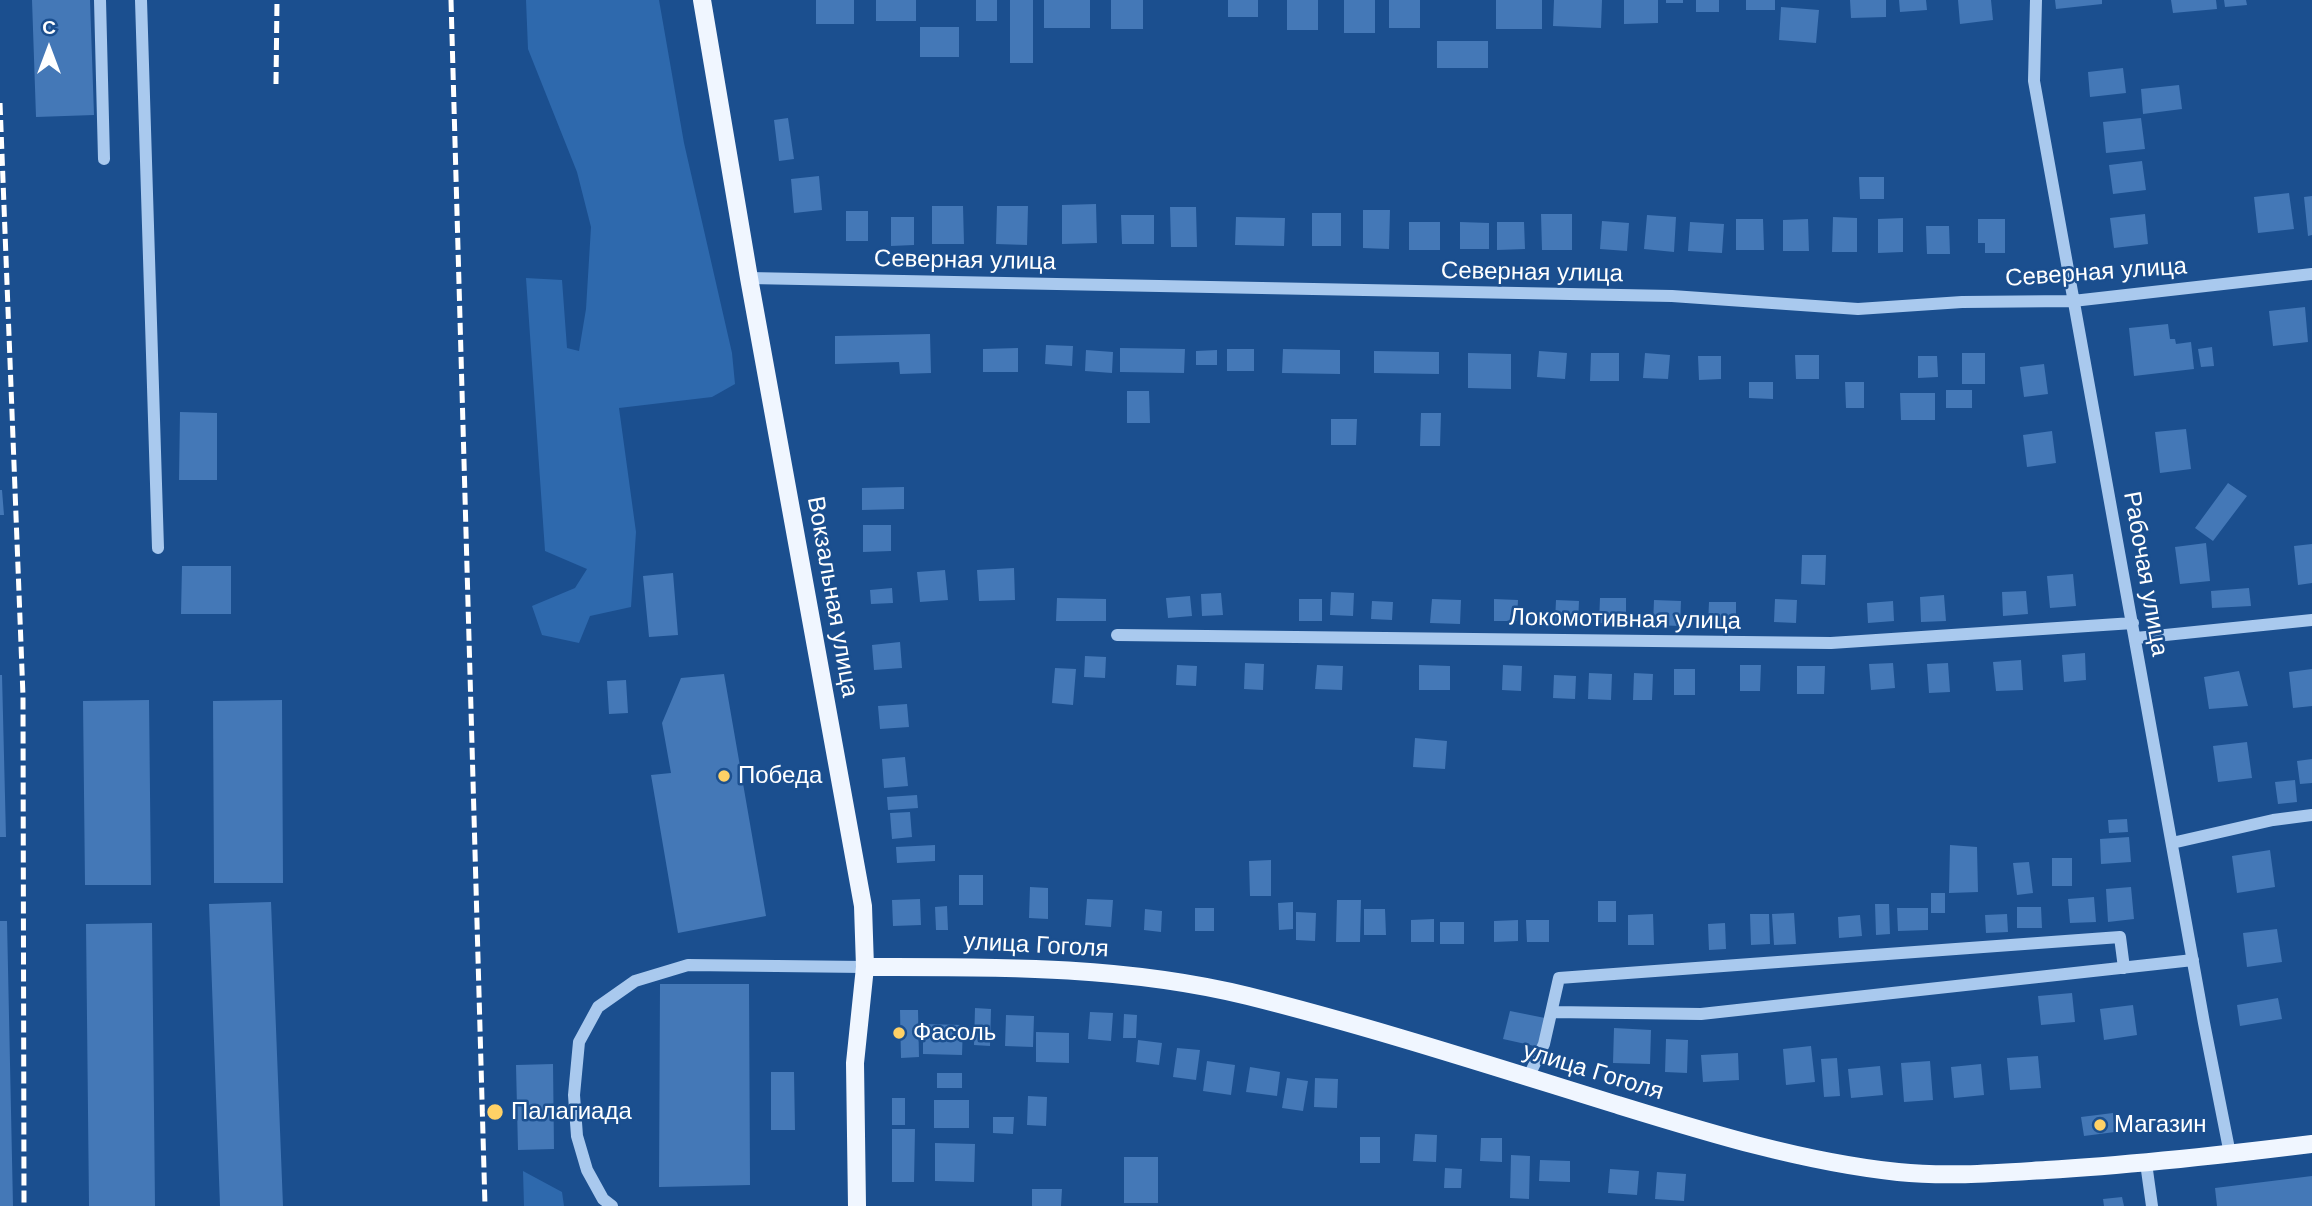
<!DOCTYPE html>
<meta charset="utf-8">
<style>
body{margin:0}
#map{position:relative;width:2312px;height:1206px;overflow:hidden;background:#1b4f8f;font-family:Helvetica,sans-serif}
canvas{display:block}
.north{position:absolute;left:14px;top:14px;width:70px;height:70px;-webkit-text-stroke:5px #1b4f8f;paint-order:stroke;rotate:0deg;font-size:19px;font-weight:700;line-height:28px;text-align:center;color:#fff}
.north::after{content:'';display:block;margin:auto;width:24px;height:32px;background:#fff;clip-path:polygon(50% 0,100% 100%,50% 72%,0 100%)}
</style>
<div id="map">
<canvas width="2312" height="1206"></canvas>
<div class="north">С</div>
</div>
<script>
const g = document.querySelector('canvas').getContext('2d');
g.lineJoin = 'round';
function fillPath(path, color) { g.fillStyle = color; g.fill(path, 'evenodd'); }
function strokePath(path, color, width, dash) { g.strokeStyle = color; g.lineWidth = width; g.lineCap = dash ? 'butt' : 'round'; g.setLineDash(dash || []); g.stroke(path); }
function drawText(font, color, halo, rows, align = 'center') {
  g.font = font + ' Helvetica,sans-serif'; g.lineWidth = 5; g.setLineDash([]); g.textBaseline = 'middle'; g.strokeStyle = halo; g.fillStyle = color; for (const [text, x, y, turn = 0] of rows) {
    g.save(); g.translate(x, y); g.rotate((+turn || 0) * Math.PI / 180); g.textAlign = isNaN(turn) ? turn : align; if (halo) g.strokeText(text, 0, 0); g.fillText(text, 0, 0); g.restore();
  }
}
fillPath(new Path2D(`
 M526 0H659L684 143 732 353 735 384 712 397 619 408 636 532 631 607 590 616 579 643 542 635 532 606 575 588 587 569 545 551 526 278 562 280 567 348 579 351 586 309 591 227 577 172 528 49Z
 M523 1171 562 1192 564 1206H524Z`), '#2e69ad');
fillPath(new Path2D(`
 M32 0H90L94 115 36 117Z
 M816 0H854V24H816Z
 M876 0H916V21H876Z
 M976 0H997V21H976Z
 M1010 0H1033V63H1010Z
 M1044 0H1090V28H1044Z
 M1111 0H1143V29H1111Z
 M1228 0H1258V17H1228Z
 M1287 0H1318V30H1287Z
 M1344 0H1375V33H1344Z
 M1389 0H1420V28H1389Z
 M1496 0H1542V29H1496Z
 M1554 0H1602L1601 28 1553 26Z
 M1624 0H1658V23L1624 24Z
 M1666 0H1683V3H1666Z
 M1696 0H1719V12H1696Z
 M1746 0H1775V10H1746Z
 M1850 0H1886V17L1851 18Z
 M1899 0H1926L1927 10 1900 12Z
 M1958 0H1991L1993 20 1960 24Z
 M2055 0H2102V4L2056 9Z
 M2171 0H2216L2217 9 2173 13Z
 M2224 0H2246L2247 5 2225 7Z
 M1781 7 1819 10 1816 43 1779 40Z
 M920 27H959V57H920Z
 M1437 41H1488V68H1437Z
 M2123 68 2126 93 2090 97 2088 72Z
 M2179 85 2182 109 2143 114 2141 89Z
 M788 118 794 159 779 161 774 120Z
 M2141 118 2145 149 2106 153 2103 122Z
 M2142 161 2146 190 2113 194 2109 165Z
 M819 176 822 210 794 213 791 179Z
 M1859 177H1884V199H1860Z
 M2289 193 2294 229 2258 233 2254 197Z
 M2312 196V235L2308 236 2304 197Z
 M1096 204 1097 243 1062 244V205Z
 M932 206H963L964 244H932Z
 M997 206H1028L1027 245 996 244Z
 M1170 207H1196L1197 247H1171Z
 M1363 210H1390L1389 249 1363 248Z
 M846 211H868V241H846Z
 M1312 213H1341V246H1312Z
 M1541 214H1572V250H1542Z
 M2145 214 2148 244 2114 248 2110 218Z
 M1121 215H1154V244H1122Z
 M1647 215 1676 217 1674 252 1644 249Z
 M891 217H914V245L891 246Z
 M1236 217 1285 218 1284 246 1235 245Z
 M1833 217 1857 218V252H1832Z
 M1903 218V252L1878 253V219Z
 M1736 219H1763L1764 250H1736Z
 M1808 219 1809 251H1783V220Z
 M1978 219H2005V253H1985V243H1978Z
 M1602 221 1629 223 1627 251 1600 249Z
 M1409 222H1440V250H1409Z
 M1460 222 1489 223V249H1460Z
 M1497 222H1524L1525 249 1497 250Z
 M1690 222 1724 224 1722 253 1688 251Z
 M1926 226H1949L1950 254H1927Z
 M2305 307 2308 342 2273 346 2269 311Z
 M2168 324 2170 339H2175L2176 344 2191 342 2194 369 2134 376 2129 328Z
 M930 334 931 373 900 374 899 362 835 364V336Z
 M1046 345 1073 346 1072 366 1045 364Z
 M2212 347 2214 366 2201 367 2198 349Z
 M1018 348V372H983V349Z
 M1120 348 1185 349 1184 373 1120 372Z
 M1227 349H1254V371H1227Z
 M1283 349 1340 350V374L1282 373Z
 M1086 350 1113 352 1112 373 1085 371Z
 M1217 350V365H1196V351Z
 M1374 351 1439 352V374L1374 373Z
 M1539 351 1567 353 1565 379 1537 377Z
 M1468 353 1511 354V389L1468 388Z
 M1591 353H1619V381H1590Z
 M1645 353 1670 355 1668 379 1643 378Z
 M1962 353H1985V384H1962Z
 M1795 355H1819V379H1796Z
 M1698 356H1721V379L1699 380Z
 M1918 356H1937L1938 377 1918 378Z
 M2044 364 2048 394 2024 397 2020 367Z
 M1749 382H1773V399L1749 398Z
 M1845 382H1864V408H1846Z
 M1946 390H1972V408H1946Z
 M1127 391H1149L1150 423H1127Z
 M1900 393H1935V420H1901Z
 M180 412 217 413V480H179Z
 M1421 413H1441L1440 446H1420Z
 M1331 419H1357L1356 445H1331Z
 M2186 429 2191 469 2160 473 2155 432Z
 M2052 431 2056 463 2027 467 2023 435Z
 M2228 483 2247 496 2213 541 2195 528Z
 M904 487V509L862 510V488Z
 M0 490H2L4 515H0Z
 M863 525H891V551L863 552Z
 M2206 543 2210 581 2180 584 2175 547Z
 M2312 544V583L2298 585 2294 546Z
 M1802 555H1826L1825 585 1801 584Z
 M182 566H231V614H181Z
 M1014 568 1015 600 979 601 977 570Z
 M945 570 948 600 920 602 917 572Z
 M673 573 678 635 649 637 643 576Z
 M2073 574 2076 606 2050 608 2047 576Z
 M892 588 893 603 871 604 870 590Z
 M2249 588 2251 606 2212 608 2211 591Z
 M2026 591 2028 614 2003 616 2002 592Z
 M1331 592 1354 593 1353 616 1330 615Z
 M1221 593 1223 615 1202 616 1201 594Z
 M1944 595 1946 621 1921 622 1920 597Z
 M1190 596 1192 616 1168 618 1166 598Z
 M1057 598 1106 599V621H1056Z
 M1600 598H1626V623H1599Z
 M1299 599H1322V621H1299Z
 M1432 599 1461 600 1460 624 1430 623Z
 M1494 599 1518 600 1517 621H1494Z
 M1775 599 1797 600 1796 623 1774 622Z
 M1556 600 1579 601 1578 623 1555 622Z
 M1654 600 1681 601 1680 626 1653 625Z
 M1372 601 1393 602 1392 620 1371 619Z
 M1893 601 1894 621 1868 623 1867 603Z
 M1709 602H1736V625H1708Z
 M900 642 902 668 874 670 872 645Z
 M2085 653 2086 680 2064 682 2062 655Z
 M1085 656 1106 657 1105 678 1084 677Z
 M2021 660 2023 690 1996 691 1993 662Z
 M1245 663 1264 664 1263 690 1244 689Z
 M1893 663 1895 688 1871 690 1869 664Z
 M1948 663 1950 692 1929 693 1927 664Z
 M1177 665 1197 666 1196 686 1176 685Z
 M1317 665 1343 666 1342 690 1315 689Z
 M1419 665 1450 666V690H1419Z
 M1503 665 1522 666 1521 691 1502 690Z
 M1740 665H1761L1760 691H1740Z
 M1797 666H1825L1824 694H1797Z
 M1055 668 1076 669 1073 705 1052 703Z
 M1674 669H1695V695H1674Z
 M2312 669V706L2293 708 2289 672Z
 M2239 671 2248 706 2209 709 2204 677Z
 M1589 673 1612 674 1611 700 1588 699Z
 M1634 673 1653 674 1652 700H1633Z
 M724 674 766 916 678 933 651 775 671 773 662 723 681 678Z
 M0 675H2L6 837H0Z
 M1554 675 1576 676 1575 699 1553 698Z
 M626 680 628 713 609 714 607 681Z
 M149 700 151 885H85L83 701Z
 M282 700 283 883H214L213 701Z
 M907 704 909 727 880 729 878 706Z
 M1415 738 1447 741 1445 769 1413 767Z
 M2247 742 2252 778 2218 782 2213 746Z
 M905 757 908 786 884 788 882 759Z
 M2312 759V783L2300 784 2297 761Z
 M2295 780 2297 802 2278 804 2275 782Z
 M917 795 918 808 888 810 887 797Z
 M910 812 912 837 892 839 890 813Z
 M2127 819 2128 832 2109 833 2108 820Z
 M2129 837 2131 862 2101 864 2100 839Z
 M935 845V861L897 863 896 847Z
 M1950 845 1977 847 1978 892 1949 893Z
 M2270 850 2275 887 2237 893 2232 856Z
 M2052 858H2072V886H2052Z
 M1271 860V896H1250L1249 861Z
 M2029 862 2033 893 2017 895 2013 863Z
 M959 875H983V905H959Z
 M1030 887 1048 888V919L1029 918Z
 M2131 887 2134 919 2108 922 2106 889Z
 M1931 893H1945V913H1931Z
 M2094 897 2096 922 2070 923 2068 899Z
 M920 899 921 925 893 926 892 900Z
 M1087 899 1113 900 1111 927 1085 925Z
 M1337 900H1361L1360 942H1336Z
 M1598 901H1616V922H1598Z
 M271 902 283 1206H220L209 904Z
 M1293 902V929L1279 930 1278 903Z
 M1875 904H1889L1890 934 1876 935Z
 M947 906 948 930H936L935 907Z
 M2017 907H2041L2042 928H2017Z
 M1195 908H1214V931H1195Z
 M1897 908H1928V930L1898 931Z
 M1145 909 1162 911 1161 932 1144 930Z
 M1364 909H1385L1386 935H1364Z
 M1296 912 1316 913 1315 941 1296 940Z
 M1794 913 1796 944 1774 945 1772 914Z
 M1653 914 1654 945H1628V915Z
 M1750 914H1769L1770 944 1751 945Z
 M2007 914 2008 932 1986 933 1985 915Z
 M1860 915 1862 936 1839 938 1838 917Z
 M1434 919V942H1411V920Z
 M1518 920V941L1494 942V921Z
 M1526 920H1549V942H1527Z
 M0 921H7L13 1206H0Z
 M1440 922H1464V944H1440Z
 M152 923 155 1206H89L86 924Z
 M1725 923 1726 949 1709 950 1708 924Z
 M2277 929 2282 962 2247 967 2243 933Z
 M660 984H749L750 1185 659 1187Z
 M2072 993 2075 1022 2041 1025 2038 996Z
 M2278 998 2282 1019 2240 1026 2237 1005Z
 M2133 1005 2137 1035 2104 1040 2100 1009Z
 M975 1008 991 1009 990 1046 974 1045Z
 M900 1010H918L919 1057 901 1058Z
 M1510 1011 1545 1018 1539 1047 1503 1039Z
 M1090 1012 1113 1013 1111 1041 1088 1039Z
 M1124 1014 1137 1015 1136 1038H1123Z
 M1006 1015 1034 1016 1033 1047 1005 1046Z
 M923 1024 963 1025 962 1055 923 1054Z
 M1614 1028 1651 1030 1650 1064 1613 1063Z
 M1036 1032 1069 1033V1063L1036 1062Z
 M1666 1039 1688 1040 1687 1073 1665 1072Z
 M1138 1040 1162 1043 1159 1065 1136 1062Z
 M1811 1046 1815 1082 1786 1085 1783 1049Z
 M1177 1048 1200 1050 1196 1080 1173 1077Z
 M1738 1053 1739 1080 1703 1082 1701 1055Z
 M2038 1056 2041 1088 2010 1090 2007 1058Z
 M1837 1058 1840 1096 1824 1097 1821 1059Z
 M1207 1061 1235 1065 1231 1095 1203 1091Z
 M1930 1061 1933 1100 1904 1102 1901 1063Z
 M553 1064 554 1149 518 1150 516 1065Z
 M1981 1064 1984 1095 1954 1098 1951 1067Z
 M1880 1066 1883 1095 1851 1098 1848 1069Z
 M1250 1067 1280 1072 1277 1096 1246 1092Z
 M771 1072H794L795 1130H771Z
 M937 1073H962V1088H937Z
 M1287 1078 1308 1081 1303 1111 1282 1108Z
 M1315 1078 1338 1079 1337 1108 1314 1107Z
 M1028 1096 1047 1097 1046 1126 1027 1125Z
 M892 1098H905V1125H892Z
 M934 1100H969V1128H934Z
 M2113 1113 2115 1132 2084 1136 2081 1117Z
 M993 1117H1014L1013 1134 993 1133Z
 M892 1129H915L914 1182H892Z
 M1415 1134 1437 1135 1436 1162 1413 1161Z
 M1360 1137H1380V1163H1360Z
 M1481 1138H1502V1162L1480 1161Z
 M935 1143 975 1144 974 1182 935 1181Z
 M1511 1155 1530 1156 1529 1199 1510 1198Z
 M1124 1157H1158V1203H1124Z
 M1540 1160 1570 1161V1182L1539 1181Z
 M1445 1168 1462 1169 1461 1188H1444Z
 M1610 1169 1639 1171 1637 1195 1608 1193Z
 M1657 1172 1686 1174 1684 1201 1655 1199Z
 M2312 1176V1206H2217L2215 1188Z
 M1032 1189H1062L1061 1206H1032Z
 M2122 1197 2124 1206H2104L2103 1199Z`), '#4478b7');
strokePath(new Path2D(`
 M100 0 104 159
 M141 0 158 548
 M2036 0 2034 81 2204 1023 2230 1154
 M749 278 1672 296 1858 309 1962 302 2073 301 2312 274
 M1117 635 1831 643 2133 623
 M2136 638 2312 620
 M2172 843 2273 820 2312 815
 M1552 1012 1701 1014 2193 960
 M1528 1078 1544 1044 1559 978 2120 937 2124 968
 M2146 1163 2152 1206
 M612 1206 603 1199 587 1170 577 1136 574 1095 579 1042 598 1007 635 981 688 965 865 967`), '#a9c9ee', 12);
strokePath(new Path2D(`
 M702 0 749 278 863 906 865 967 855 1063 857 1206
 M865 967C993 967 1122 965 1248 996 1372 1027 1495 1067 1618 1105 1709 1133 1803 1162 1898 1172 1947 1177 1997 1173 2046 1170 2135 1165 2223 1155 2312 1144`), '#f0f6ff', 18);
strokePath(new Path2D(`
 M451 0 485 1206
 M276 84 277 0
 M0 103 23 696 24 1206`), '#fff', 5, [12, 5]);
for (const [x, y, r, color] of [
 [724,776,7,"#ffd166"],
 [899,1033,7,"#ffd166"],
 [495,1112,9,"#ffd166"],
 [2100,1125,7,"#ffd166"]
]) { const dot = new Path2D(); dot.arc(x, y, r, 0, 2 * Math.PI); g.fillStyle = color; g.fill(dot); strokePath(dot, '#1b4f8f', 2.5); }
drawText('24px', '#fff', '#1b4f8f', [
 ["Северная улица",965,261,1],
 ["Северная улица",1532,273,1],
 ["Северная улица",2096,273,-4],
 ["Рабочая улица",2145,574,80],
 ["Вокзальная улица",832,597,80],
 ["Локомотивная улица",1625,620,1],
 ["улица Гоголя",1036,946,3],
 ["улица Гоголя",1593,1072,17]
]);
drawText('24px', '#fff', '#1b4f8f', [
 ["Победа",738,776],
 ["Фасоль",913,1033],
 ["Палагиада",511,1112],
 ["Магазин",2114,1125]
], 'left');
</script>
